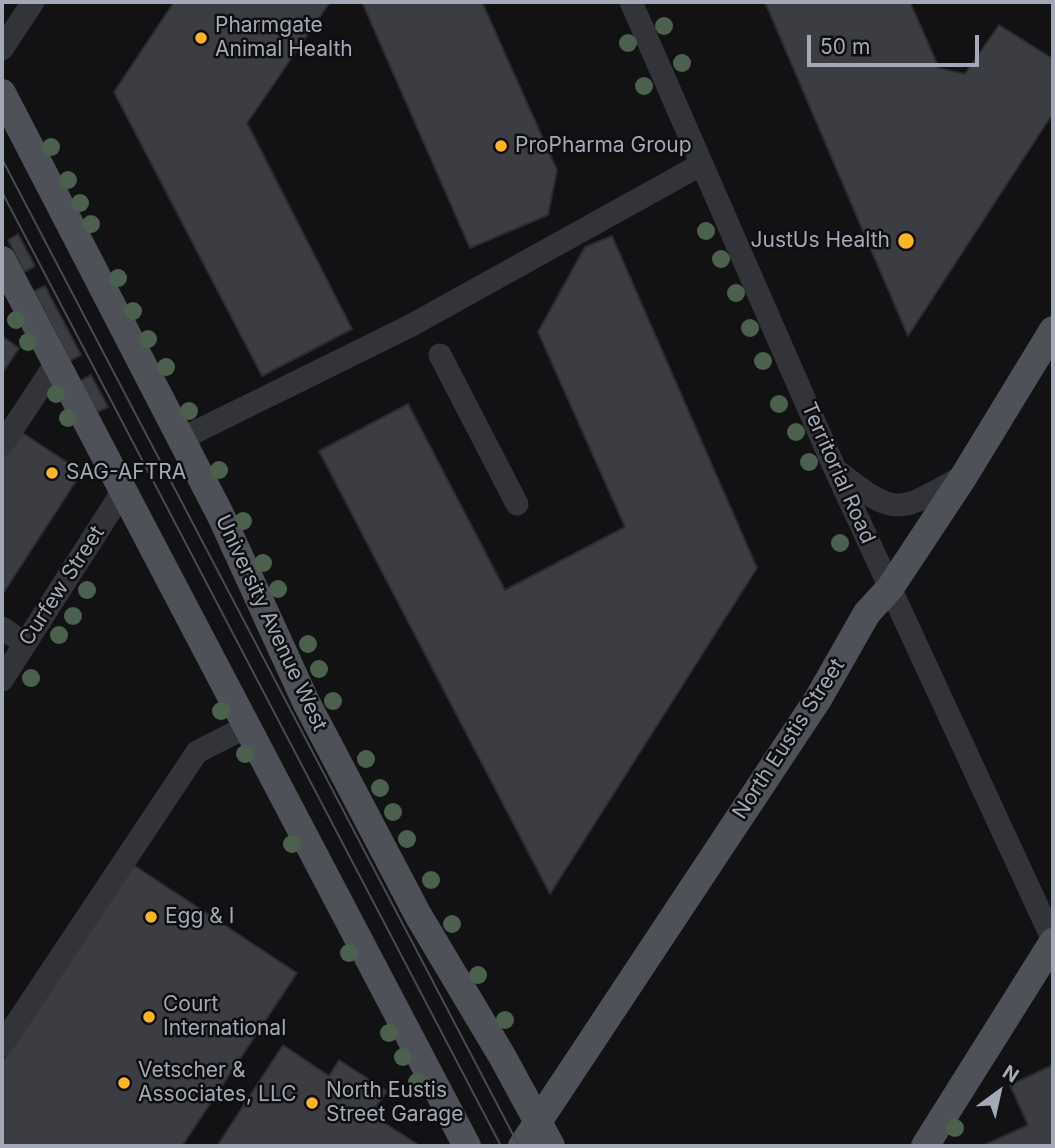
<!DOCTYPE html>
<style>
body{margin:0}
#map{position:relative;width:1055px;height:1148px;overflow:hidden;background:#121214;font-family:Inter,sans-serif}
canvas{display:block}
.frame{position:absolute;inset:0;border:4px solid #a3a9b6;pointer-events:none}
.north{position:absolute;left:964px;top:1057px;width:70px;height:70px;-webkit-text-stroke:5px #0e0d0f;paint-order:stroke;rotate:33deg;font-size:19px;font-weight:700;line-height:28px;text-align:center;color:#a3a9b6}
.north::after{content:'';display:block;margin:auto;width:24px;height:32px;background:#a3a9b6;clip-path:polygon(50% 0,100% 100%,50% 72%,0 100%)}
.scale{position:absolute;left:807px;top:35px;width:172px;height:32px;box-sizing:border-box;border:4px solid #a3a9b6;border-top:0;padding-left:9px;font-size:21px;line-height:24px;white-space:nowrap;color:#a3a9b6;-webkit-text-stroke:5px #0e0d0f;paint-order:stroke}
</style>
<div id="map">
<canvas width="1055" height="1148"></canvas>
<div class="frame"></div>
<div class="north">N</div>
<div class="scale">50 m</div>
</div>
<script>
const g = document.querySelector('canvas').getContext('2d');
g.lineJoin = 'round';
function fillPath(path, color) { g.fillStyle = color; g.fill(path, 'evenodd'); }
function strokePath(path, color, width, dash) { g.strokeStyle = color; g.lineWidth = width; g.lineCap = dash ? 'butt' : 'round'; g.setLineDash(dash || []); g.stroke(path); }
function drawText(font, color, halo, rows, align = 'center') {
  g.font = font + ' Inter,sans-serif'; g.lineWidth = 5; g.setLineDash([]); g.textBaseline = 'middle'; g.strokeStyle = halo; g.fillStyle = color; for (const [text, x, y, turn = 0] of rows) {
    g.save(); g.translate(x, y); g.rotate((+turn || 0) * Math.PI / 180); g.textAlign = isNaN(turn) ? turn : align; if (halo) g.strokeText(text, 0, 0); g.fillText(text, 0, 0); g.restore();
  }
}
const building = new Path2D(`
 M174 2H330L247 123 352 329 262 376 114 92Z
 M362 2H482L557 170 548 215 470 248Z
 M765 2H910L939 68 965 74 999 25 1053 59V113L908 336Z
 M18 234 35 266 24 272 8 240Z
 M612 236 757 568 550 894 319 451 408 404 505 590 625 527 538 332 585 247Z
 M45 286 81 355 70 361 34 291Z
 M2 336 19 348 2 374Z
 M91 375 108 407 97 412 80 381Z
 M15 428 82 472 2 595V449Z
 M132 864 297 973 182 1146H2V1062Z
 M283 1045 329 1076 339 1060 387 1091 371 1114 420 1146H217Z
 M1053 1065V1146H982L1028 1125 1010 1085Z`);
fillPath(building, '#3c3d42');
strokePath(building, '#2c2c30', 2);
strokePath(new Path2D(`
 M631 2 835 469 1053 940
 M2 49 33 2
 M440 355 517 504
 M181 439 410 326 702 164
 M2 445 56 363
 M840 473C899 521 902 509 964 476
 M2 628 25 644
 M2 680 123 491
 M2 1045 197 752 246 727`), '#33343a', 23);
strokePath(new Path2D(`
 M2 93 221 516 306 702 418 915 502 1056 551 1146
 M2 260 467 1146
 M522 1146 818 699 867 613 890 588 964 476 1053 330
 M925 1146 1053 942`), '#4f5159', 28);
strokePath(new Path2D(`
 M2 159 519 1146
 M2 192 501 1146`), '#484a51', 2);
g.fillStyle = '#4b614d';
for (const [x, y] of [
 [664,26],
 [628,43],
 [682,63],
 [644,86],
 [51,147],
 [68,180],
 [80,203],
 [91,224],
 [706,231],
 [721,259],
 [118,278],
 [736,293],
 [133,311],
 [16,320],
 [750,328],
 [148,339],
 [28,342],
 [763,361],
 [166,367],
 [56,394],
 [779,404],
 [189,411],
 [68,418],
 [796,432],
 [809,462],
 [219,470],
 [243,521],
 [840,543],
 [263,563],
 [278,589],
 [87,590],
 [73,616],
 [59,635],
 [308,644],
 [319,669],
 [31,678],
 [333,701],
 [221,711],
 [245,754],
 [366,759],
 [380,788],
 [393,812],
 [407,839],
 [292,844],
 [431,880],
 [452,924],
 [349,953],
 [478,975],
 [505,1020],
 [389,1033],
 [403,1057],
 [417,1082],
 [955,1128]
]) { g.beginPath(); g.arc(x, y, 9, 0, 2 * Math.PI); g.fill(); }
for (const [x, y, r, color] of [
 [201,38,7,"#fdb522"],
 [501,146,7,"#fdb522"],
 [906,241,9,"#fdb522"],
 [52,473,7,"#fdb522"],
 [151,917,7,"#fdb522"],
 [149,1017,7,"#fdb522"],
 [124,1083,7,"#fdb522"],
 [312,1103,7,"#fdb522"]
]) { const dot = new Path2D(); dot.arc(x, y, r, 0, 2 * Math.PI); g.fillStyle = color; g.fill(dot); strokePath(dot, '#0e0d0f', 2.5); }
drawText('21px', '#a3a9b6', '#0e0d0f', [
 ["Pharmgate",215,26],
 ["Animal Health",215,50],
 ["ProPharma Group",515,146],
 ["JustUs Health",890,241,"right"],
 ["SAG-AFTRA",66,473],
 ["Egg & I",165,917],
 ["Court",163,1005],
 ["International",163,1029],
 ["Vetscher &",138,1071],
 ["Associates, LLC",138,1095],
 ["North Eustis",326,1091],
 ["Street Garage",326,1115]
], 'left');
drawText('21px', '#a3a9b6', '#0e0d0f', [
 ["Territorial Road",838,473,66],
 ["Curfew Street",62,586,-57],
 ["University Avenue West",271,623,65],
 ["North Eustis Street",789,739,-57]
]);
</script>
